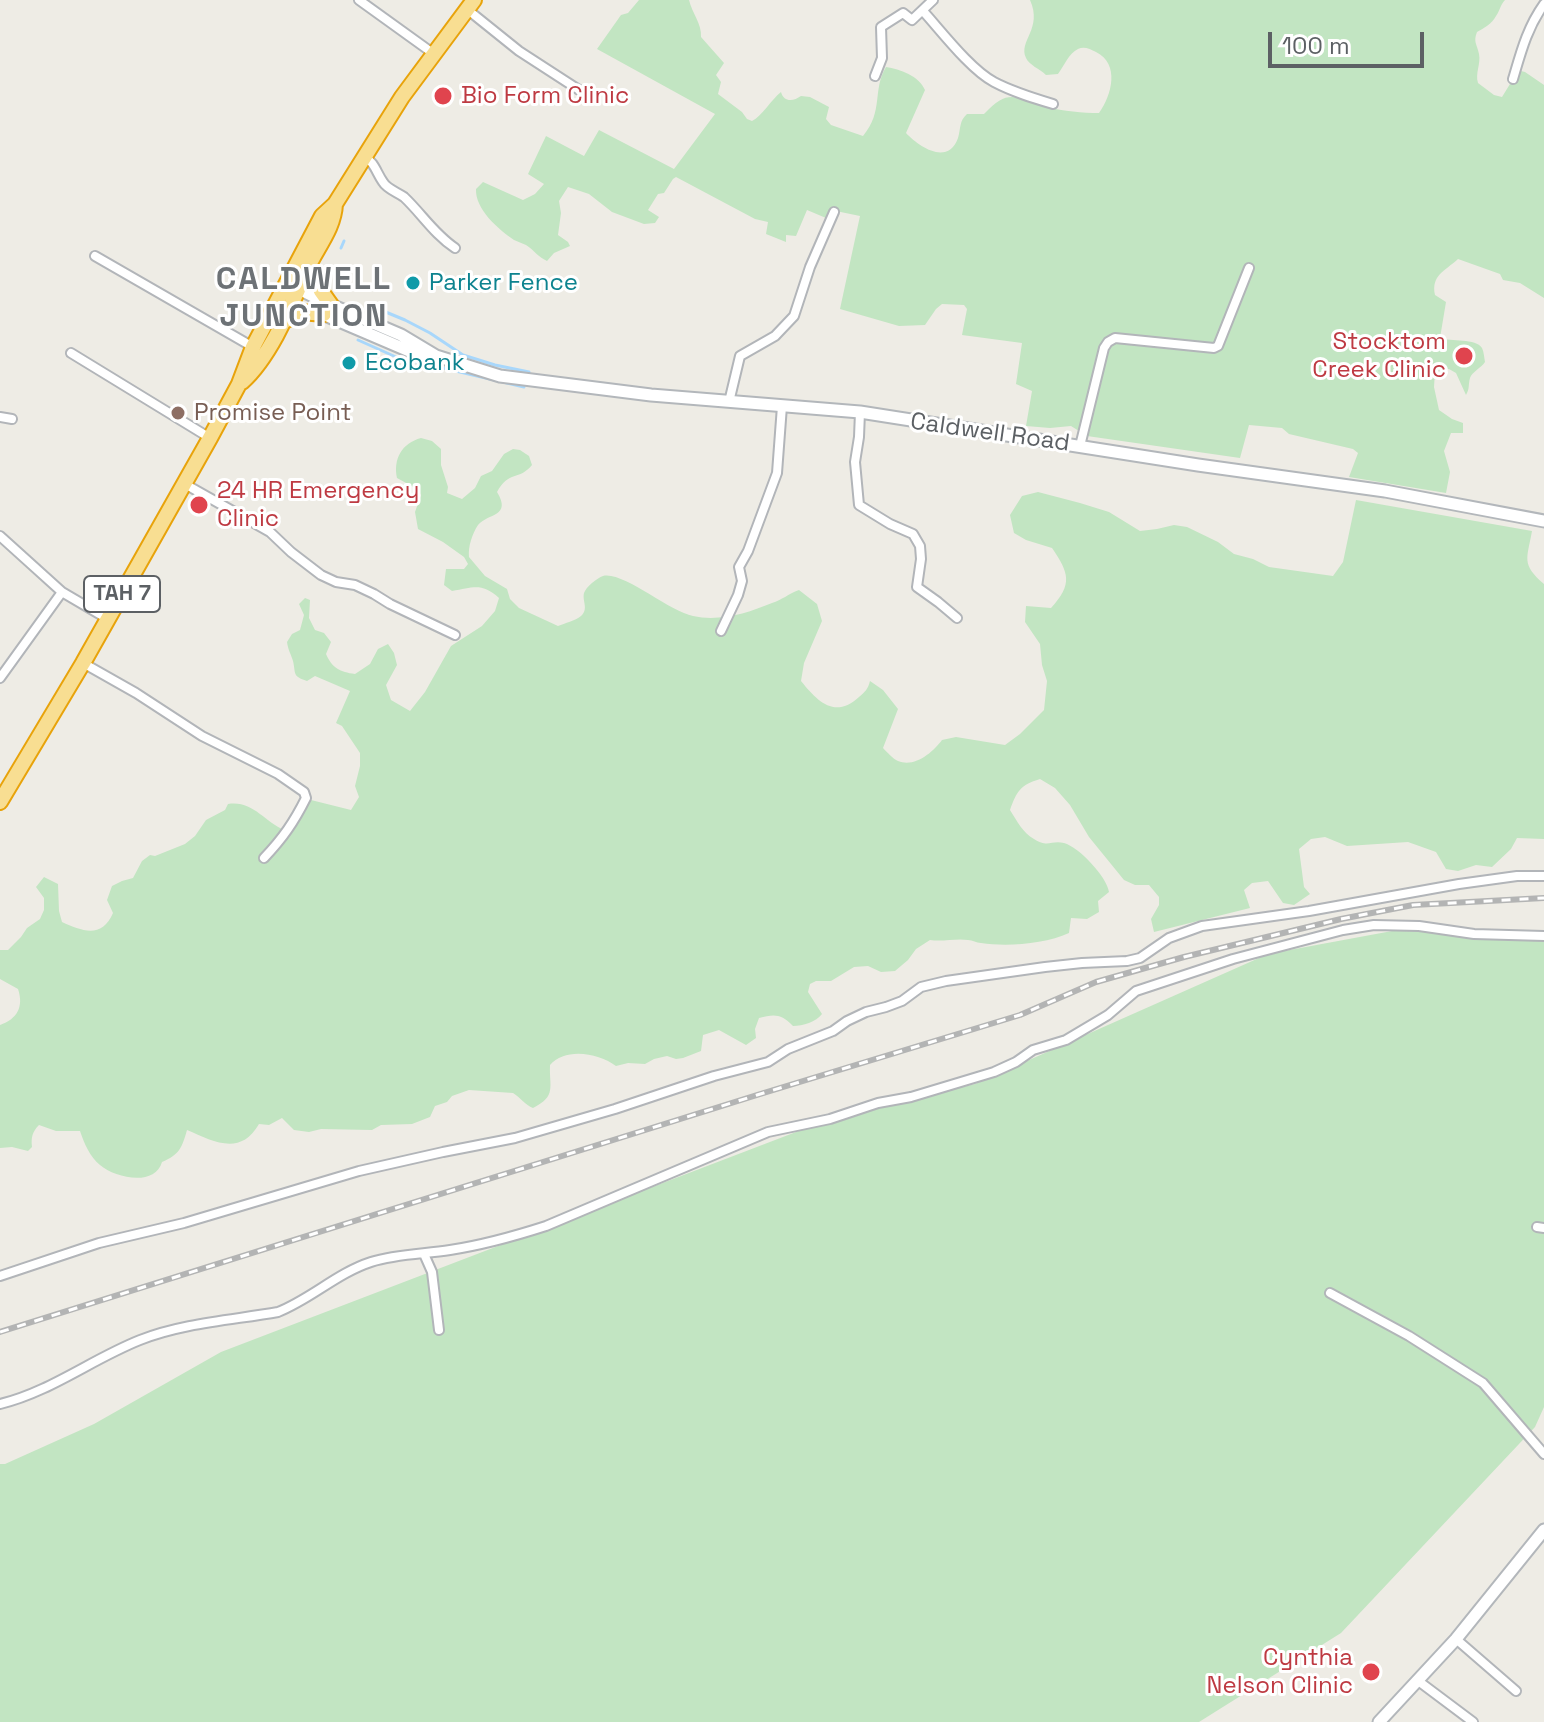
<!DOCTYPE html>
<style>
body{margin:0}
#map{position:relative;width:1544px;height:1722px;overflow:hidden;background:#eeece5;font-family:"Space Grotesk",sans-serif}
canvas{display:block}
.scale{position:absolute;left:1268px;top:32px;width:156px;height:36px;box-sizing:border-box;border:4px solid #5c6064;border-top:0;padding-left:10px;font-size:24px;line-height:28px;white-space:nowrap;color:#5c6064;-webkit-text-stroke:6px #fff;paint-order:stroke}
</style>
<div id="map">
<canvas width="1544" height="1722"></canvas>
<div class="scale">100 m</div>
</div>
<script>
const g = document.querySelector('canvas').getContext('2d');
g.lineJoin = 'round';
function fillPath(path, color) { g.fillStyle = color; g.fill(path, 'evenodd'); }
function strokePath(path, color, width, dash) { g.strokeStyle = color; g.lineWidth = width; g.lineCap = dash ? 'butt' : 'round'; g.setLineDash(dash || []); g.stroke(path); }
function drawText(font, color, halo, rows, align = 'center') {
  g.font = font + ' "Space Grotesk",sans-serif'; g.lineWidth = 6; g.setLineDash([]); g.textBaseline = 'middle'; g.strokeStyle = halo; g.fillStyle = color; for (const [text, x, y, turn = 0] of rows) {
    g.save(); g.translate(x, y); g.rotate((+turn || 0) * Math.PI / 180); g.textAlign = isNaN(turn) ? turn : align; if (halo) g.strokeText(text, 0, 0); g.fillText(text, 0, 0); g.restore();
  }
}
fillPath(new Path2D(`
 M639 0H689C692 13 702 24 701 37L724 63 716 75 721 82 718 94 742 112 747 119 752 121C762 116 771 100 781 92 784 103 794 101 801 96L810 97 829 107 826 119 831 125 863 136C884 111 872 90 886 67 900 69 919 76 925 90L906 133C919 147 948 166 958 138 961 128 959 121 967 114H984C1010 86 1016 99 1047 107 1063 111 1083 113 1099 113 1112 95 1120 64 1096 52 1090 49 1084 46 1078 49 1069 53 1064 66 1058 74L1046 75C1040 69 1029 65 1026 58 1018 41 1043 29 1030 0H1505C1500 5 1500 11 1496 16 1492 24 1484 28 1477 32 1473 42 1477 44 1479 54 1481 64 1475 73 1478 83L1494 95 1502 97 1510 84 1517 79 1521 71 1525 72 1544 85V298L1520 283 1503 280 1500 274 1458 259C1445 271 1431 275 1435 295L1446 302 1440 338C1451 342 1476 338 1482 348 1484 352 1484 357 1485 362 1481 368 1472 372 1470 378 1468 385 1470 388 1466 395L1456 373 1449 369 1435 371 1434 387 1439 410 1452 419 1463 423V433H1451L1444 451 1450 472 1446 493 1349 477 1358 453 1353 449 1289 434 1282 428 1249 425 1240 458 1087 436 1071 426 1050 428 1026 426 1032 391 1016 384 1022 343 962 335 967 309 964 305 942 304 936 309 925 325 899 326 840 309 860 216 831 210 826 218 807 210 796 236 786 235V242L766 234 768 222 755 219 676 177 673 179 664 193 658 194 648 210 659 217 655 223 644 224 612 212 589 194 568 187 559 201 561 213 558 235 568 242 570 246 554 253 547 261C538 257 534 250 526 245 522 243 518 242 514 240 498 229 475 209 476 189L483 182 523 200 535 194 544 184 528 174 546 136 584 156 599 130 674 169 715 114 597 49 621 15 628 13Z
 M421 438 432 441 441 449V465L448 487 447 493 462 499 475 488 481 476 492 471 504 454 513 449 520 450 529 456 532 465C519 481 509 470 497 492 512 517 488 513 478 525 472 534 468 547 469 557L485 576 507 589 510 599 519 608 558 626C565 623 575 621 581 616 589 609 582 601 584 593 586 587 597 578 603 576 623 571 670 612 693 616 719 622 748 613 772 603 782 600 788 594 799 590L817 604 822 621 804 663 801 681C818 702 835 719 859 697 865 692 868 689 870 681L883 690 898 709 883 748C887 752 893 759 898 761 915 768 933 752 942 740L956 737 1005 745 1020 734 1044 710 1047 681 1042 665 1040 644 1025 622 1026 606 1051 608C1073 584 1069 573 1052 548L1026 540 1014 533 1010 515 1022 496 1038 492 1080 503 1109 512 1140 531 1157 529 1174 525 1187 527 1218 542 1234 554 1253 559 1269 567 1333 576 1343 562 1356 500 1532 531C1527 559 1521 564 1544 584V839L1517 838 1511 849 1492 867 1476 865 1458 871 1446 869 1436 852 1408 842 1347 846 1325 837 1311 839 1299 849 1304 887 1310 894 1294 905 1283 903 1268 881 1252 883 1244 890 1250 908 1154 932 1151 919 1159 905V897L1149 885H1135L1124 880 1089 837 1070 805 1055 788 1040 779C1020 785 1017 791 1010 810 1017 821 1023 833 1034 839 1048 848 1051 840 1064 843 1079 847 1107 877 1109 892L1098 901 1099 912 1087 919 1071 918 1069 933C1045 944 1007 947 981 943 976 943 973 940 968 940 956 938 943 942 930 940L916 949 908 960 895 971 881 972 868 966 854 967 831 981H816L810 984 808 992 822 1014C816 1022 803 1026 793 1026 781 1014 775 1014 759 1018L755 1029 756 1038 746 1045 719 1030 703 1035 701 1051 683 1058 676 1059 667 1056 654 1059 645 1064 628 1063 616 1066C599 1053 565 1047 550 1065 549 1087 557 1096 533 1108 525 1105 521 1098 513 1093L469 1090 452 1096 447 1102 435 1106 430 1117 412 1124 381 1125 372 1130 321 1129 309 1132 294 1130 282 1118 269 1125 259 1124C240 1157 213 1141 187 1130 182 1148 179 1155 162 1162 155 1187 115 1178 100 1165 90 1157 84 1143 80 1131H56L39 1125C32 1132 31 1138 32 1147L28 1151 12 1147 0 1148V1025C17 1019 24 1007 18 989L0 979V950H8L21 937 27 928 40 919 44 910V898L36 887 44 877 58 884 59 911 62 922C82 931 102 939 113 913L107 900 112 886 122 881 133 878 142 861 150 855 155 856 185 844 195 836 206 820 225 810 228 804C252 800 264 821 284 830L311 800 351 810 359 797 355 786 360 766V753L342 726 336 723 350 691 315 676 307 681C292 676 296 674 293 661 291 654 288 650 287 642L292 634 300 630 304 615 299 604 305 598 310 600 309 618 315 630 324 633 331 642 326 654C332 668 340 672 355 674L370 664 378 649 388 644 394 653 397 665 386 685 391 700 410 711 425 692 451 646 482 626 495 611 499 598C481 582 473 588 452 591L444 585 446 569H464L468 564 464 557 443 542 418 529 415 512 421 495 417 489 397 478C393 459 402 443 421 438Z
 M1419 926 1544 941V1407L1535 1427 1341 1633 1199 1722H0V1464H5L94 1424 221 1352 830 1119 975 1084 1268 954Z`), '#c2e5c2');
strokePath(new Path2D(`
 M341 248 344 241
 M376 308 405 320 430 333 463 355 495 365 529 372
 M358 340 396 357 524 387`), '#a8d7fb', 3);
const street = new Path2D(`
 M359 0 434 54
 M468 10 519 51 593 99
 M923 11C942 32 970 69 994 82 1013 92 1033 98 1053 104
 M875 76 882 58 881 27 903 13 912 20 933 0
 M1513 79C1521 52 1527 28 1544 4
 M364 156C375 163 376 172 383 182 387 189 397 192 404 197 422 214 434 234 455 248
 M95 256 253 347
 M71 353 210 438
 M729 402 740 356 775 336 794 316 810 267 834 212
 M860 412 859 437 855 462 859 505 890 524 913 534 920 546 921 559 917 587 938 602 957 618
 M0 417 12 419
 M1080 446 1104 348 1108 342 1115 338 1214 348 1218 346 1249 268
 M183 483 270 532 291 552 321 575 336 582 355 585 374 594 390 604 455 635
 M0 536 62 592 108 619
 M721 631 738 595 742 581 739 567 748 551 777 473 782 406
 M83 663 136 693 202 736 278 774 304 792 306 798C294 822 283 838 264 858
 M0 678 62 592
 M1537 1227 1544 1228
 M424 1254 432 1272 439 1330
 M0 1276 99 1243 184 1223 359 1171 443 1152 515 1138 615 1109 714 1076 768 1062 788 1049 833 1031 847 1021 866 1012 886 1007 902 1001 921 987 946 981 1045 967 1082 963 1127 961 1140 958 1169 938 1202 926 1309 911 1459 884 1517 876H1544
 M1330 1293 1409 1336 1483 1383 1544 1454
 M0 1404C50 1392 92 1359 140 1340 183 1323 233 1320 278 1312 311 1299 337 1273 371 1262 396 1254 424 1254 450 1250 483 1245 515 1236 546 1226L768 1132 830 1119 878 1103 911 1097 994 1072 1016 1062 1033 1050 1066 1040 1108 1015 1136 991 1233 959 1343 930 1374 925 1419 926 1474 934 1544 936
 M1456 1639 1516 1691
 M1417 1680 1473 1722`);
const secondary = new Path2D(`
 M291 285 331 305 401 335 436 356 500 376 651 395 860 412 1198 465 1385 491 1544 521
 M318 312 414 353 436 356
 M1379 1722 1456 1639 1544 1530`);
const highway = new Path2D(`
 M309 264 321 291 331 305
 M283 322 301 312 324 314
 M242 382C272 355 292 303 308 267 318 246 334 228 335 204
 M0 802 83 663 210 438 239 384 253 347 322 216 335 204 402 97 474 0`);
strokePath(street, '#b2b5b9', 12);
strokePath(secondary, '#b3b7bb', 15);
strokePath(highway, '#e8a30b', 18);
strokePath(street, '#fff', 8);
strokePath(secondary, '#fff', 11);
strokePath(highway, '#f8de92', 14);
const rail = new Path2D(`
 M0 1332 757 1095 1020 1015 1096 982 1184 957 1341 919 1413 905 1544 898`);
strokePath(rail, '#b3b4b4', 6);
strokePath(rail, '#fff', 3, [9]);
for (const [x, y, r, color] of [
 [443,96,10,"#e0444e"],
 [413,283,8,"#0f9aa8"],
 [1464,356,10,"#e0444e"],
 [349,363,8,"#0f9aa8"],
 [178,413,8,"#8d6e63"],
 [199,505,10,"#e0444e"],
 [1371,1672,10,"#e0444e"]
]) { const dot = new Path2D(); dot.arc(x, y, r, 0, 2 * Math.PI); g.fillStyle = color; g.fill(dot); strokePath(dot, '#fff', 3); }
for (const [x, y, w] of [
 [122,594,76]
]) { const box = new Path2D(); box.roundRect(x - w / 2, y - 18, w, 36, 6); g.fillStyle = '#fff'; g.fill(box); strokePath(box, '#5c6064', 2); }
drawText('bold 22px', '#5c6064', null, [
 ["TAH 7",122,594]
]);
drawText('24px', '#be3a42', '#fff', [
 ["Bio Form Clinic",461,96],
 ["Stocktom",1446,342,"right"],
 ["Creek Clinic",1446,370,"right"],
 ["24 HR Emergency",217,491],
 ["Clinic",217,519],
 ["Cynthia",1353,1658,"right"],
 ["Nelson Clinic",1353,1686,"right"]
], 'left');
drawText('24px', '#0d838f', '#fff', [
 ["Parker Fence",429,283],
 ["Ecobank",365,363]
], 'left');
drawText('24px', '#785e54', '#fff', [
 ["Promise Point",194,413]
], 'left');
drawText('24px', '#5c6064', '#fff', [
 ["Caldwell Road",990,433,8]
]);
g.letterSpacing = '2px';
drawText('bold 32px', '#6d7276', '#fff', [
 ["CALDWELL",304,280],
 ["JUNCTION",304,317]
]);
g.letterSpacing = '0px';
</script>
